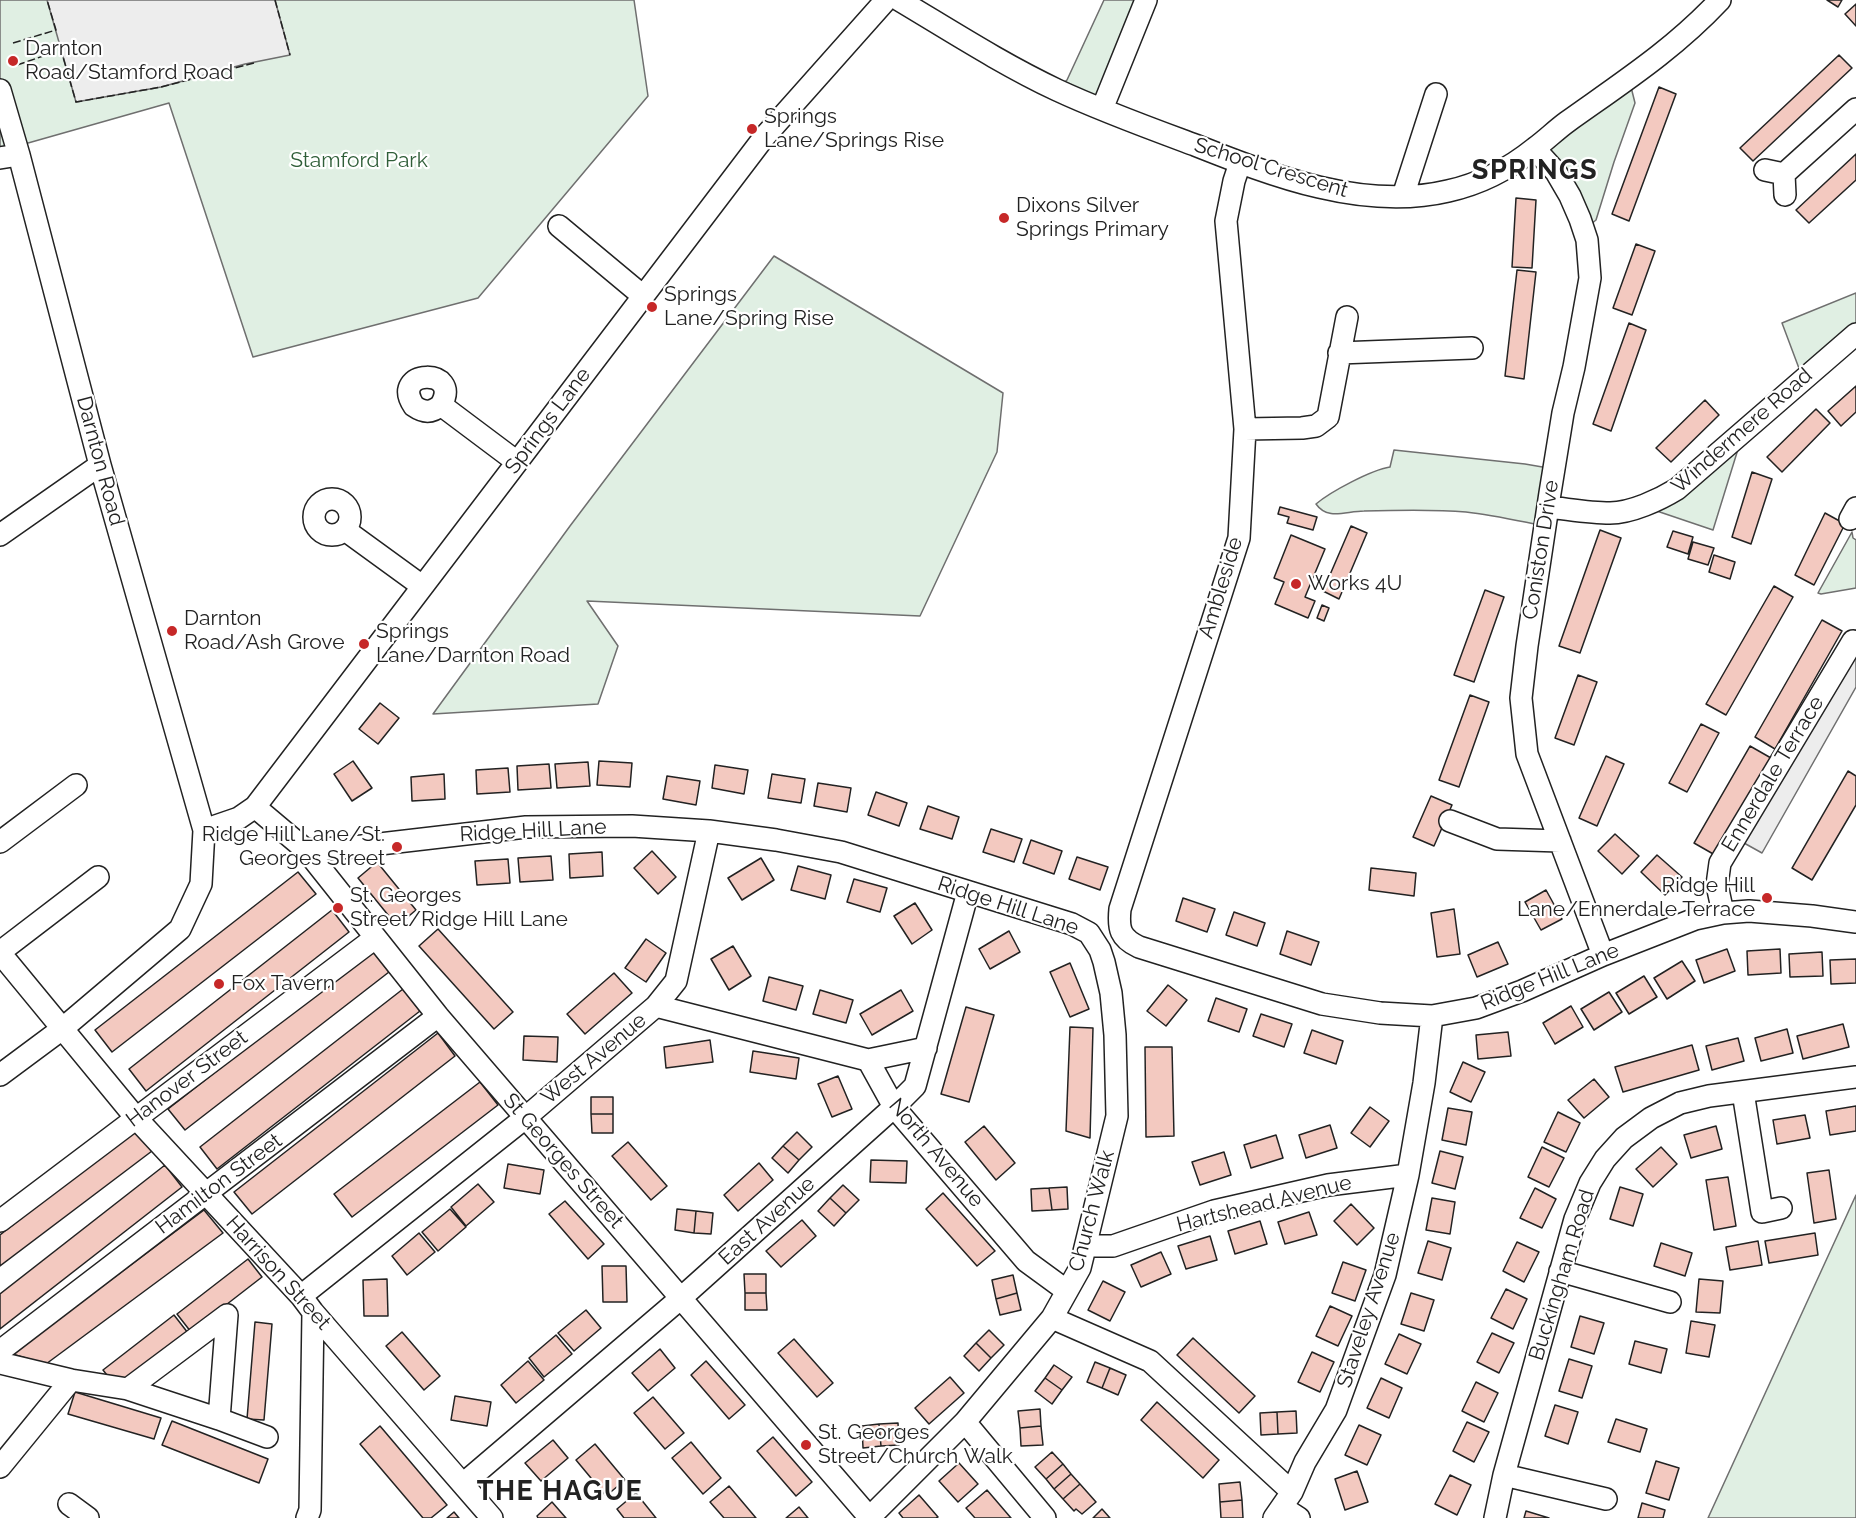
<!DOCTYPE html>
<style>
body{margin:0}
canvas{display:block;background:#fff}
</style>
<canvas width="1856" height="1518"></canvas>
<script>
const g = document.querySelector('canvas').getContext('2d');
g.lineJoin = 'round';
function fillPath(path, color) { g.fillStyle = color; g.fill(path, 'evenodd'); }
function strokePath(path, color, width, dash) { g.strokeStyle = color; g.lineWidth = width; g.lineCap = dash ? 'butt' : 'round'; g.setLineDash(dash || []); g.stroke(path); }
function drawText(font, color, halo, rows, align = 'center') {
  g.font = font + ' Raleway,sans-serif'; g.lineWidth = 4.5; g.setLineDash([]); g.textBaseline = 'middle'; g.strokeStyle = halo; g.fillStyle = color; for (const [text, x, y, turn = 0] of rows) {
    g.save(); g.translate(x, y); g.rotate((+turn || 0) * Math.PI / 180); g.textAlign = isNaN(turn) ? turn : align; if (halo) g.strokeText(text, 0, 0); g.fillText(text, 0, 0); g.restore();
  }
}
const green = new Path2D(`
 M0 0H634L648 96 478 298 253 357 169 103 14 147 0 148Z
 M1104 0H1146L1102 109 1056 89 1067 80Z
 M1629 79 1635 103 1614 162 1596 220 1584 230 1535 149Z
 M774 256 1003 393 997 452 920 616 587 601 618 646 598 704 433 714 570 526Z
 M1856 293V334L1803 379 1782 323Z
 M1739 446 1713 530 1642 506Z
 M1394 450 1525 464 1554 469 1545 526C1519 521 1493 515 1466 512 1433 509 1397 510 1364 511 1346 511 1328 521 1316 504 1330 492 1371 470 1390 467Z
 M1852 532 1853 538 1856 540V588L1821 594 1818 593Z
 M1856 1195V1518H1708Z`);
fillPath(green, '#e0efe3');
strokePath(green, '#6f6f6f', 1.5);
const parking = new Path2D(`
 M47 0H275L290 55 245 64 161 87 76 102Z
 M1856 643V687L1762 853 1735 838Z`);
fillPath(parking, '#ededed');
strokePath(parking, '#6f6f6f', 1.5);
const building = new Path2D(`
 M1827 0H1842L1838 7Z
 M1856 4V26L1845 14Z
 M1839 55 1852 68 1753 161 1740 148Z
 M1659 87 1676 94 1629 221 1612 214Z
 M1856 154V180L1809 223 1796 210Z
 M1516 198 1536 200 1532 268 1512 267Z
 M1636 244 1655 251 1632 315 1613 308Z
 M1517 270 1536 272 1524 379 1505 376Z
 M1629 323 1646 330 1611 431 1593 424Z
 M1856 386V412L1841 426 1828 411Z
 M1705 400 1719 415 1671 462 1656 448Z
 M1816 409 1830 423 1782 472 1767 457Z
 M1752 472 1772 479 1751 544 1732 537Z
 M1280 507 1317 517 1313 530 1287 523 1289 517 1278 514Z
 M1825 513 1845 524 1814 585 1795 575Z
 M1351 526 1367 533 1339 599 1323 591Z
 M1600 530 1621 538 1580 653 1559 646Z
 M1673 531 1693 537 1688 554 1667 547Z
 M1291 535 1325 549 1305 597 1315 601 1308 618 1275 604 1284 582 1274 578Z
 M1693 542 1714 548 1708 565 1688 559Z
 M1714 555 1735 562 1730 579 1709 572Z
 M1774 586 1793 597 1726 715 1706 704Z
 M1485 590 1504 597 1474 682 1454 675Z
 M1322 605 1329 608 1324 621 1317 618Z
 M1822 620 1842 631 1775 749 1755 737Z
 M1578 675 1597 682 1574 745 1555 738Z
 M1470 695 1489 702 1459 787 1439 780Z
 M380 703 399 718 378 744 359 729Z
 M1701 724 1719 733 1687 792 1669 783Z
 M1750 746 1771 758 1715 855 1694 843Z
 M1606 756 1624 764 1597 826 1579 818Z
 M353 761 372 788 352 801 334 774Z
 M599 761 632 763 630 787 597 785Z
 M588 762 590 786 557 788 555 764Z
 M549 764 551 788 518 790 517 766Z
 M715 765 748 770 744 794 712 788Z
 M508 768 510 792 477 794 476 770Z
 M1848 771 1856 776V805L1812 880 1792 868Z
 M444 774 445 799 412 801 411 777Z
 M772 774 805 779 801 803 768 798Z
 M667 776 700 781 696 805 663 799Z
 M818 783 851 788 847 812 814 806Z
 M876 792 907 803 899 826 868 815Z
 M1431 796 1452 805 1434 846 1413 837Z
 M928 806 959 817 952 839 920 829Z
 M991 829 1022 839 1014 862 983 852Z
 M1615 834 1639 856 1622 874 1598 851Z
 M1031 840 1062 851 1054 874 1023 863Z
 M652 851 676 877 658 894 634 868Z
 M602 852 603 876 570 878 569 854Z
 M1657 855 1682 877 1665 895 1641 872Z
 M551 856 553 880 520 882 518 858Z
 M1077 857 1108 867 1100 890 1069 879Z
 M761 858 774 880 742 900 728 878Z
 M508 859 510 883 477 885 475 861Z
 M377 862 416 910 397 926 358 878Z
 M798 866 831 875 825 899 791 890Z
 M1371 868 1416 873 1414 896 1369 890Z
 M298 872 316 894 112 1052 95 1030Z
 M854 879 887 888 880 912 847 902Z
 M1546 890 1562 919 1541 930 1525 902Z
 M1183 898 1215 909 1207 932 1176 921Z
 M915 903 932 930 912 944 894 916Z
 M1454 909 1460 954 1437 957 1431 913Z
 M332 910 349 932 146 1091 129 1069Z
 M1234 912 1265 923 1257 946 1226 935Z
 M438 929 513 1012 494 1029 419 946Z
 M1009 931 1020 952 990 969 979 949Z
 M1287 931 1319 942 1311 965 1280 954Z
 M646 939 666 953 646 982 625 968Z
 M1498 942 1508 964 1477 977 1468 955Z
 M733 946 751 976 729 990 711 959Z
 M1727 949 1735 971 1704 983 1696 960Z
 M1780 949 1781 973 1748 975 1747 951Z
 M372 950 389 972 185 1130 168 1109Z
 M1822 952 1823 976 1790 977 1789 954Z
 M1856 959V983L1831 984 1830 960Z
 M1682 961 1695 981 1667 999 1654 978Z
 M1070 963 1089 1009 1070 1017 1050 972Z
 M614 973 632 993 585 1034 567 1014Z
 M1644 976 1657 997 1629 1014 1616 993Z
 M769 977 803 986 796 1010 763 1001Z
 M1168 985 1187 1000 1166 1026 1147 1011Z
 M403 989 420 1011 217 1169 200 1147Z
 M820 990 853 1000 846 1023 813 1014Z
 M901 990 913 1011 872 1035 860 1014Z
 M1609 992 1622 1012 1594 1030 1581 1009Z
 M1216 998 1247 1009 1239 1032 1208 1021Z
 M1571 1006 1583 1027 1555 1044 1543 1023Z
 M966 1007 994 1015 969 1102 941 1094Z
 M1261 1014 1292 1024 1284 1047 1253 1036Z
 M1843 1024 1849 1047 1803 1059 1797 1036Z
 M1070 1027 1093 1028 1090 1138 1066 1131Z
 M1787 1029 1793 1053 1761 1061 1755 1038Z
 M1312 1030 1343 1041 1336 1064 1304 1053Z
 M1508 1032 1511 1056 1478 1059 1476 1035Z
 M438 1033 455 1056 252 1214 234 1192Z
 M524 1036 558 1037 557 1062 523 1060Z
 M1738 1038 1744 1061 1712 1070 1706 1046Z
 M710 1040 713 1062 666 1068 664 1047Z
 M1692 1045 1699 1070 1623 1092 1615 1067Z
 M1145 1047H1172L1174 1136 1146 1137Z
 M753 1051 799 1058 796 1079 750 1072Z
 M1463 1062 1485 1072 1471 1102 1450 1092Z
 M838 1076 852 1109 832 1117 818 1084Z
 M1594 1079 1609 1097 1584 1118 1568 1100Z
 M480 1082 498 1105 352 1217 334 1194Z
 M591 1097H613V1114H591Z
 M1856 1106V1131L1830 1135 1826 1111Z
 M1370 1107 1389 1121 1370 1147 1351 1133Z
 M1448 1108 1472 1112 1466 1145 1442 1140Z
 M1558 1112 1580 1123 1566 1152 1544 1142Z
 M591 1114H613V1133H592Z
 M1805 1115 1810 1138 1777 1144 1773 1120Z
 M1330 1125 1337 1148 1306 1158 1299 1135Z
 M984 1126 1015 1163 996 1180 965 1142Z
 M1716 1126 1722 1149 1691 1158 1684 1135Z
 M135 1129 152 1151 0 1266V1235Z
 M797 1132 812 1147 799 1160 783 1146Z
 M1276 1135 1283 1158 1251 1168 1244 1145Z
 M628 1142 667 1186 651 1200 612 1156Z
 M783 1146 799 1160 788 1173 772 1158Z
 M1542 1147 1564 1158 1549 1187 1528 1177Z
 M1661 1147 1677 1164 1653 1187 1636 1169Z
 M1440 1151 1463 1157 1455 1189 1432 1183Z
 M1224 1152 1231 1175 1200 1185 1192 1162Z
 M871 1160 907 1161 906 1183 870 1182Z
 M759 1163 773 1180 738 1211 724 1195Z
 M508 1164 544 1170 540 1194 504 1188Z
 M165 1165 182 1187 0 1329V1294Z
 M1829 1170 1836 1219 1814 1223 1807 1173Z
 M1728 1177 1736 1226 1714 1230 1706 1180Z
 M478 1184 494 1202 466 1226 451 1207Z
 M843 1185 859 1200 846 1213 830 1198Z
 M1067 1187 1068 1209 1052 1210 1049 1188Z
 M1620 1187 1643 1194 1633 1226 1610 1219Z
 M1049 1188 1052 1210 1032 1211 1031 1189Z
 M1535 1188 1556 1199 1542 1228 1520 1218Z
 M943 1193 995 1251 977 1266 926 1209Z
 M830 1198 846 1213 834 1226 818 1211Z
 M1432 1198 1455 1202 1450 1234 1426 1230Z
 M565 1201 604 1244 588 1259 549 1214Z
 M1351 1204 1374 1228 1357 1245 1334 1221Z
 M450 1209 466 1227 438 1251 422 1232Z
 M677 1209 696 1211 694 1233 675 1230Z
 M204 1210 223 1233 46 1364 12 1354Z
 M696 1211 713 1213 711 1234 694 1233Z
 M1309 1212 1317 1235 1285 1244 1278 1222Z
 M802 1220 816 1236 781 1267 766 1251Z
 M1260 1221 1267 1244 1235 1254 1228 1231Z
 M419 1233 435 1252 407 1275 392 1256Z
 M1815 1233 1818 1255 1769 1263 1765 1241Z
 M1210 1236 1217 1260 1186 1269 1178 1246Z
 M1428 1241 1451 1248 1442 1280 1418 1273Z
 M1758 1241 1762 1265 1730 1270 1726 1247Z
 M1517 1242 1539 1252 1524 1282 1503 1271Z
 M1661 1243 1692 1253 1685 1276 1654 1266Z
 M1161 1252 1171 1274 1141 1287 1131 1265Z
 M248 1259 262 1277 191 1332 177 1314Z
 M1343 1262 1366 1270 1355 1301 1332 1293Z
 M602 1266H626L627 1302H603Z
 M744 1274H766V1293H745Z
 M1013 1275 1017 1293 996 1299 992 1280Z
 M387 1279 388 1316H364L363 1280Z
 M1699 1279 1723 1281 1720 1313 1696 1312Z
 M1103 1281 1125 1292 1110 1321 1088 1310Z
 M1506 1289 1527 1299 1513 1329 1491 1318Z
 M745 1293H766L767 1310H745Z
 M1017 1293 1021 1310 1000 1315 996 1299Z
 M1411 1293 1434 1300 1424 1331 1401 1324Z
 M1330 1306 1352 1316 1338 1346 1316 1336Z
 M586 1310 601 1328 574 1351 558 1333Z
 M174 1315 188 1333 117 1388 103 1370Z
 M1580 1316 1604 1323 1594 1354 1571 1347Z
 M1691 1321 1715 1325 1709 1357 1686 1353Z
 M255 1322 272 1324 264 1420 247 1419Z
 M989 1330 1004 1345 991 1358 976 1343Z
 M402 1332 440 1376 424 1390 386 1346Z
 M1492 1333 1514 1343 1499 1373 1477 1362Z
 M1399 1334 1421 1344 1407 1374 1385 1364Z
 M556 1335 572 1354 544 1377 529 1358Z
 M1193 1338 1255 1396 1239 1413 1177 1355Z
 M794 1339 833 1383 817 1397 778 1353Z
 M1635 1341 1667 1349 1661 1373 1629 1364Z
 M976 1343 991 1358 979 1371 964 1356Z
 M660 1349 675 1368 648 1391 632 1373Z
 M1312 1352 1334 1362 1320 1392 1298 1382Z
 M1569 1359 1592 1366 1582 1398 1559 1391Z
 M528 1361 544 1380 516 1403 501 1385Z
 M706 1361 745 1405 729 1419 691 1375Z
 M1095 1362 1110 1368 1102 1388 1087 1382Z
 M1054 1365 1072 1377 1062 1390 1045 1378Z
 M1110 1368 1126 1375 1118 1395 1102 1388Z
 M950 1377 964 1393 929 1424 915 1408Z
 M1045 1378 1062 1390 1052 1404 1035 1391Z
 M1381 1378 1402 1388 1389 1418 1367 1408Z
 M1476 1382 1498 1393 1484 1422 1462 1411Z
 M75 1392 161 1418 154 1439 68 1414Z
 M455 1396 491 1402 487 1426 451 1420Z
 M653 1397 684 1433 665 1449 634 1413Z
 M1157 1402 1219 1460 1203 1478 1141 1420Z
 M1555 1405 1578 1412 1568 1444 1545 1436Z
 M1040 1409 1041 1426 1020 1428 1018 1411Z
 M1296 1411 1297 1433 1278 1434 1277 1412Z
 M1277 1412 1278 1434 1261 1435 1260 1413Z
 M1616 1419 1647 1429 1640 1452 1608 1442Z
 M172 1421 268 1459 259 1483 162 1445Z
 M1467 1422 1489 1432 1474 1462 1453 1451Z
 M898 1423 899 1445 881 1446 879 1424Z
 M879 1424 881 1446 863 1448 862 1426Z
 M1359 1425 1381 1435 1367 1465 1345 1455Z
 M380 1426 447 1505 431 1518H423L360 1444Z
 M1041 1426 1043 1445 1021 1446 1020 1428Z
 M773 1437 812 1482 796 1496 757 1451Z
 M553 1440 568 1458 541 1481 525 1463Z
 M691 1442 721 1478 703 1494 672 1458Z
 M595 1444 625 1480 606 1496 576 1460Z
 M1052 1452 1063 1464 1046 1479 1035 1467Z
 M1656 1461 1679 1468 1669 1500 1646 1493Z
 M959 1463 978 1484 958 1502 939 1481Z
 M1063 1464 1071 1474 1054 1489 1046 1479Z
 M1357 1471 1368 1502 1345 1510 1335 1479Z
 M1071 1474 1080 1484 1063 1499 1054 1489Z
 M1450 1475 1471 1485 1457 1515 1435 1504Z
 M1240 1482 1242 1500 1220 1502 1219 1484Z
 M1080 1484 1096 1502 1082 1514 1076 1509 1074 1511 1063 1499Z
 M729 1486 756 1518H724L710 1502Z
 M987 1490 1011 1518H975L966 1508Z
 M636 1493 656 1518H624L617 1509Z
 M919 1495 938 1517 936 1518H903L899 1513Z
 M1242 1500 1243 1518H1221L1220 1502Z
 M552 1502 566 1518H538L537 1516Z
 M1642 1503 1665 1510 1663 1518H1638Z
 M799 1507 808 1518H786Z
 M1102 1509 1110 1518H1093Z
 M1526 1511 1549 1518H1524Z
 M454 1512 459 1518H447Z`);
fillPath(building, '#f3c9c0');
strokePath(building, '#222', 1.5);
const minor = new Path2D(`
 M899 0C951 31 1002 64 1057 90 1102 111 1149 128 1195 145 1273 176 1364 211 1448 191 1480 184 1509 169 1535 148 1546 140 1556 130 1567 122 1623 82 1673 50 1720 0
 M0 90 19 155 100 465 204 830 201 884 180 929 62 1029 0 1075
 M1102 109 1146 0
 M1535 149 1556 172 1570 196 1580 219 1587 240 1590 278 1574 367 1563 413 1550 493 1527 646 1521 698 1527 754 1603 955
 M0 158 19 155
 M1240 163 1234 181 1226 221 1245 429 1239 538 1120 909C1118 929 1120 938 1139 947L1322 1004 1380 1013 1432 1016 1476 1008 1522 991 1603 955 1695 919 1723 913 1749 911 1812 916 1856 922
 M1765 170 1784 174 1785 195
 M1784 174 1856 109
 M1403 196 1436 94
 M559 226 643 296
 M1339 353 1472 348
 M441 405C463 367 389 369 414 406 424 413 432 413 441 405L517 462
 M1245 429 1302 428 1316 426 1328 417 1347 317
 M314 517a18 18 0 1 1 36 0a18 18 0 1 1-36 0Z
 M1548 507C1568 509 1589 513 1610 513 1631 513 1659 500 1677 489L1856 334
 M1850 519 1856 508
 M345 530 422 586
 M0 535 100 465
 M255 807 306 850 438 1016 870 1518
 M1450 821 1497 839 1560 841
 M204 830 239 818 255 807 765 136 886 0
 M0 842 76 785
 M306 850 354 847 526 827 632 826 709 831 776 840 841 852 1072 924 1089 933 1100 950 1104 962 1111 993 1115 1035 1117 1116 1080 1268 1052 1318 965 1422 869 1518
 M1723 913 1717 885 1720 863 1853 641
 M0 952 98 877
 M0 953 136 1118 301 1296 313 1312 492 1518
 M656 1006 868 1060 894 1107 1026 1261 1067 1291
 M868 1060 926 1048
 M1743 1092 1762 1212 1781 1208
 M0 1221 375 938
 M1087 1246H1113L1214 1211 1328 1185 1408 1175
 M1560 1271 1670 1302
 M301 1296 525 1118 656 1006 676 981 709 831
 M1052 1318 1150 1361 1292 1492
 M0 1351 438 1016
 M0 1363 71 1380 128 1389 227 1315 219 1419 128 1389
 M219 1419 267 1437
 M965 1422 1045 1518
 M0 1467 71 1380
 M1504 1475 1606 1499
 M463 1484 681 1298 894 1107 915 1086 968 892
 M69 1504 88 1518
 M1282 1507 1299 1518
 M307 1518 310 1510 313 1312
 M1274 1518 1292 1492 1305 1462 1336 1410 1385 1275 1408 1175 1424 1083 1432 1016
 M1495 1518 1504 1475 1575 1219 1590 1183 1605 1159 1624 1138 1651 1118 1680 1103 1709 1096 1856 1077`);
strokePath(minor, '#222', 24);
strokePath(minor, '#fff', 21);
strokePath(new Path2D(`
 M275 0 290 55
 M13 43 56 30 47 0
 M17 65 61 50 76 102 161 87 254 63`), '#222', 1.5, [8, 3]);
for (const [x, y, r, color] of [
 [13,61,6,"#c62828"],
 [752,129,6,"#c62828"],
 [1004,218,6,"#c62828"],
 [652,307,6,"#c62828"],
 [1296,584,6,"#c62828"],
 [172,631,6,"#c62828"],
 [364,644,6,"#c62828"],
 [397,847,6,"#c62828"],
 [1767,898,6,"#c62828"],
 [338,908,6,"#c62828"],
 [219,984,6,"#c62828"],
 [806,1445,6,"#c62828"]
]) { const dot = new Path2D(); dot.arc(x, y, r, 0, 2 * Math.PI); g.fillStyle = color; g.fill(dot); strokePath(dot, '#fff', 2); }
drawText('21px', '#222', '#fff', [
 ["Darnton",25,49],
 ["Road/Stamford Road",25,73],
 ["Springs",764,117],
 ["Lane/Springs Rise",764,141],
 ["Dixons Silver",1016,206],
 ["Springs Primary",1016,230],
 ["Springs",664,295],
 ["Lane/Spring Rise",664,319],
 ["Works 4U",1308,584],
 ["Darnton",184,619],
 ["Road/Ash Grove",184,643],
 ["Springs",376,632],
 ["Lane/Darnton Road",376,656],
 ["Ridge Hill Lane/St.",385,835,"right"],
 ["Georges Street",385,859,"right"],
 ["Ridge Hill",1755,886,"right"],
 ["Lane/Ennerdale Terrace",1755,910,"right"],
 ["St. Georges",350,896],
 ["Street/Ridge Hill Lane",350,920],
 ["Fox Tavern",231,984],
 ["St. Georges",818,1433],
 ["Street/Church Walk",818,1457]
], 'left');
drawText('21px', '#2f5e38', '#fff', [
 ["Stamford Park",359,161]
]);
drawText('21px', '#222', '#fff', [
 ["School Crescent",1271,168,17],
 ["Springs Lane",548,421,-53],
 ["Windermere Road",1742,431,-41],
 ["Darnton Road",100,461,75],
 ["Coniston Drive",1541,550,-81],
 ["Ambleside",1221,588,-73],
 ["Ennerdale Terrace",1773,774,-59],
 ["Ridge Hill Lane",533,831,-3],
 ["Ridge Hill Lane",1008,906,18],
 ["Ridge Hill Lane",1550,977,-22],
 ["West Avenue",594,1059,-40],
 ["Hanover Street",187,1079,-37],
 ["North Avenue",936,1153,50],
 ["St Georges Street",563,1161,49],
 ["Hamilton Street",219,1184,-37],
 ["Hartshead Avenue",1264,1204,-14],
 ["Church Walk",1092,1211,-75],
 ["East Avenue",767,1221,-42],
 ["Harrison Street",278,1273,48],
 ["Buckingham Road",1562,1275,-73],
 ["Staveley Avenue",1369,1310,-72]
]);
g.letterSpacing = '1.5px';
drawText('bold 27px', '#222', '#fff', [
 ["SPRINGS",1535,171],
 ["THE HAGUE",560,1492]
]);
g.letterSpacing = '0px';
</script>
